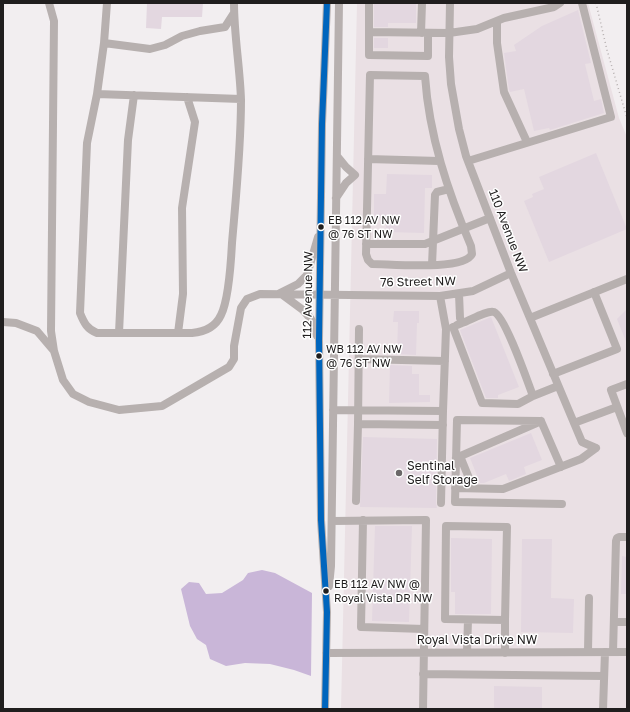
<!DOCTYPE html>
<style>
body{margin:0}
#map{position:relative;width:630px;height:712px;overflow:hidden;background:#f2eef0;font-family:"Golos Text",sans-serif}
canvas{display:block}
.frame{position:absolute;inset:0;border:4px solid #201e1e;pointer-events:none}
</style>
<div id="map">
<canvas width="630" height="712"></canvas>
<div class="frame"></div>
</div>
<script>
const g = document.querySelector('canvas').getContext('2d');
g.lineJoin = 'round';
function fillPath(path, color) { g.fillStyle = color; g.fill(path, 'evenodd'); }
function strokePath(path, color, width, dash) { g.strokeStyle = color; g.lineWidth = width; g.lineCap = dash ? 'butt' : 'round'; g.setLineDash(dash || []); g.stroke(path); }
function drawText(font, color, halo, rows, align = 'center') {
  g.font = font + ' "Golos Text",sans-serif'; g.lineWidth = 3; g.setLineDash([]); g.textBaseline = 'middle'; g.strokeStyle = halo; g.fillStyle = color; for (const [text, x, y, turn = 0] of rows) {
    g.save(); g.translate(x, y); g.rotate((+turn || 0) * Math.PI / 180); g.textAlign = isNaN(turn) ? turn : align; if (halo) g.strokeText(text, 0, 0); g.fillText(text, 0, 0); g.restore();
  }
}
fillPath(new Path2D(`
 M357 3H588L619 118 627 137V709H341Z`), '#eae0e4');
fillPath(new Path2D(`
 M262 570 275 573 312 593 311 676 294 670 270 664 245 663 226 666 210 659 206 645 197 639 190 626 181 589 189 582 199 583 206 594 222 593 243 580 248 573Z`), '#c9b6d8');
fillPath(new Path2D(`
 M147 3H203L202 17H162L161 29 146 28Z
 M374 3H416V23H388V27H374Z
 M578 10 591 63 585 64 594 101 601 99 604 113 550 130 549 128 534 131 524 89 510 92 509 90 504 53 516 51 514 45 542 26Z
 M374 38H388V48H374Z
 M596 153 627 229 549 262 524 201 533 197 532 194 544 189 539 177Z
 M387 174 432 175V188H425L424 233 386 232V218H374V194H386Z
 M627 309V344L617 319Z
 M394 311H419V323H417L416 355 397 354 398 322H393Z
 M491 317 519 387 498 395V398H486L460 330Z
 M390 365 412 366V374H419V395H430V402L389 403Z
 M531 433 542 460 524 467 526 474 509 481 506 474 484 483H480L470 458Z
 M363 437 437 439 436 503 437 508 360 507Z
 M375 526H412L409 622 372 621Z
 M451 538 492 539 491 614H455V592H451Z
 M522 539H552L551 598 574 599 573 633 521 632Z
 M622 556 627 557V594H621Z
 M494 686 542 687V709H494Z`), '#e3d7e0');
strokePath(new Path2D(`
 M596 3 607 50 627 118`), '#b5afaf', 1.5, [1, 3]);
strokePath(new Path2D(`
 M49 3 54 21 51 331 54 351 63 380 73 394 89 402 119 410 162 406 229 367 234 359V346L241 308 247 299 260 294 440 296 473 291 511 273
 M107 3 104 43 97 94 87 143 80 313C84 323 87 329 97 333H192C204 332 215 328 221 315 229 299 231 262 232 243 236 196 241 148 241 100 240 68 234 35 234 3
 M450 3 449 57 451 84 459 129 466 156 511 273 582 442 596 448
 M497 21V43L504 92 527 142
 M369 32V3
 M421 33 422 3
 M428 33V56L369 55V32L449 33 477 29 504 18 554 7 560 3
 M104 43 150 49 165 45 182 36 200 31 225 27 234 13
 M370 75 425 76C429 136 448 192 471 246L472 254C464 271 391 264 372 264L368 260 366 254Z
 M97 94 241 99
 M368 159 439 161
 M468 161 611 117 582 3
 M336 198 346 183 355 175 346 167 337 156
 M366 244H425L490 218
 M432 265 435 195 437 192 449 189
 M440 296 446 329 443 411
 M530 318 627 279
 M3 322 16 323 37 331 54 351
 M462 323C469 321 487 310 494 312 505 316 528 383 533 396L558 386
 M457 325 462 323 460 318 459 294
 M453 327 482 403 518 404 533 396
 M119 333 128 140 134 95
 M178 333 183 294 182 208 195 122 187 97
 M317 336 311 319 303 310 280 293 298 284 307 275 318 237
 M359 359 445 361
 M553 374 617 349 594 292
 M627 384 611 390 627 433
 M333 410 443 411 441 503
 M541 421 457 420 455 502 562 504
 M541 421 561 467
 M574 423 617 407
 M358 424 359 329
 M460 456 473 488
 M456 458 539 422
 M455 488 503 489 581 459 596 448
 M356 501 358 424 443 425
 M363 520 361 627 424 629
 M332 521 426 520 423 709
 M446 526 507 527 505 620 445 619Z
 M329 586 331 566 339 3
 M614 622H627
 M588 651 589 598
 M467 652 468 620
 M613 652 616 541 617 538 619 537H627
 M326 653 627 652
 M505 653V620
 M423 674 604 676
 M325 709 327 612 321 520 319 340 322 124 327 3
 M603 709 605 652`), '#b7b0af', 8);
strokePath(new Path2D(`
 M325 709 327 612 321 520 319 340 322 124 327 3`), '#0065bd', 6);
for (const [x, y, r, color] of [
 [321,227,3.5,"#201e1e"],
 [319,356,3.5,"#201e1e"],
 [399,473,4,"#6a6768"],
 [326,591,3.5,"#201e1e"]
]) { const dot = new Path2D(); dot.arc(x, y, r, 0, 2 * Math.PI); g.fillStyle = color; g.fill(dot); strokePath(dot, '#fff', 1.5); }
drawText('11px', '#201e1e', '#fff', [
 ["EB 112 AV NW",328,221],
 ["@ 76 ST NW",328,235],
 ["WB 112 AV NW",326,350],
 ["@ 76 ST NW",326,364],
 ["EB 112 AV NW @",334,585],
 ["Royal Vista DR NW",334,599]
], 'left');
drawText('12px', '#201e1e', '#fff', [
 ["110 Avenue NW",508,231,69],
 ["76 Street NW",418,282,-1],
 ["112 Avenue NW",308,295,-89],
 ["Royal Vista Drive NW",477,640]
]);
drawText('12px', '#201e1e', '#fff', [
 ["Sentinal",407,466],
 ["Self Storage",407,480]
], 'left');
</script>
